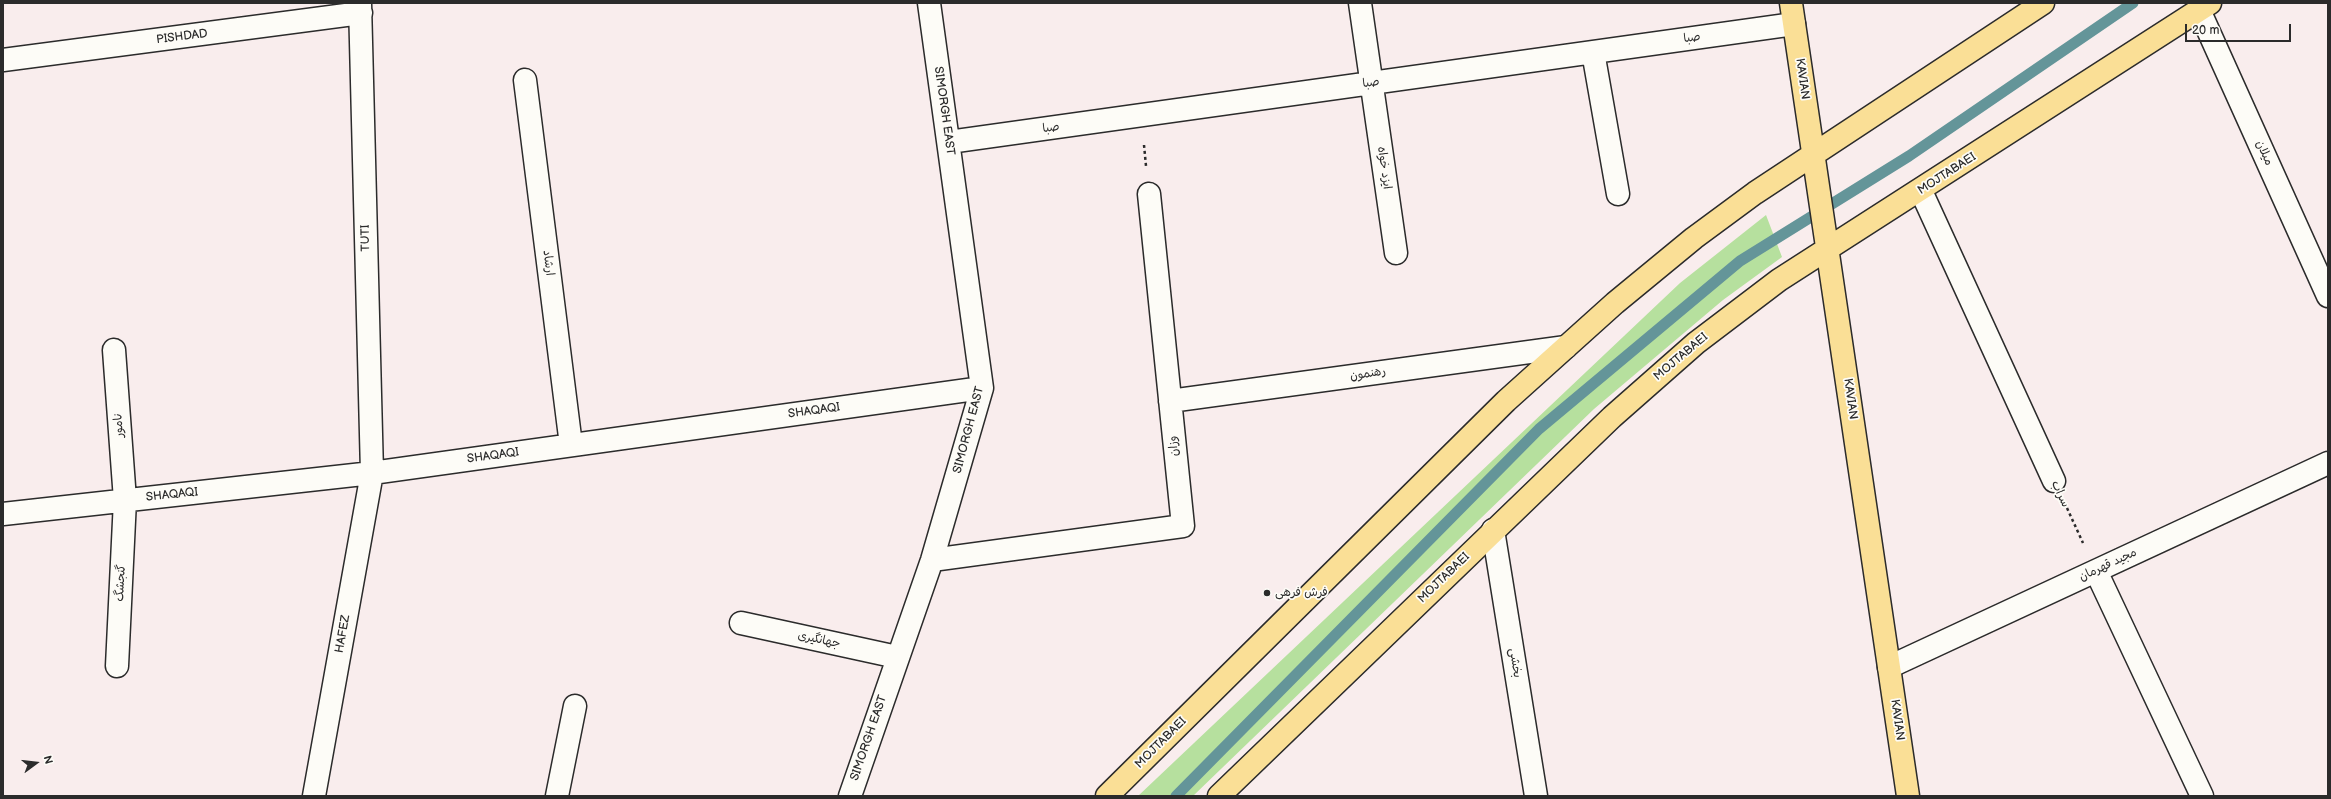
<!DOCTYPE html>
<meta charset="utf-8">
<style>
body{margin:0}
#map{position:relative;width:2331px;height:799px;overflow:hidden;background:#f9eded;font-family:"Balsamiq Sans",sans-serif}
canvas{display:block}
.frame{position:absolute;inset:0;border:4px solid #2b2b2b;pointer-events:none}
.north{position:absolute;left:16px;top:743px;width:40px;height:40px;-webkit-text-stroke:3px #fdfcf7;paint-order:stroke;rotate:75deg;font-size:11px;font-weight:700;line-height:16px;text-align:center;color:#2b2b2b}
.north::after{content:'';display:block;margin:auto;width:14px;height:18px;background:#2b2b2b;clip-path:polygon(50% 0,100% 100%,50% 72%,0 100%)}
.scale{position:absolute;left:2185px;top:24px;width:106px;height:18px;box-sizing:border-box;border:2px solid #2b2b2b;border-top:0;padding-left:5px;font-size:12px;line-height:14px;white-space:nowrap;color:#2b2b2b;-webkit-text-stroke:3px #fdfcf7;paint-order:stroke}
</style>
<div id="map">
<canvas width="2331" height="799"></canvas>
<div class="frame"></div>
<div class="north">N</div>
<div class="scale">20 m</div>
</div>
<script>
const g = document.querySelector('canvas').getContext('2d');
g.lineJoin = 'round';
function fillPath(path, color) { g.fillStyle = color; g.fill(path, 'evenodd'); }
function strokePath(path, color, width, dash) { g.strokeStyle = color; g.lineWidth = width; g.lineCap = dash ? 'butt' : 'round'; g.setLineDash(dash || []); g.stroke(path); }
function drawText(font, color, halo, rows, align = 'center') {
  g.font = font + ' "Balsamiq Sans","Playpen Sans Arabic",sans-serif'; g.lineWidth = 3.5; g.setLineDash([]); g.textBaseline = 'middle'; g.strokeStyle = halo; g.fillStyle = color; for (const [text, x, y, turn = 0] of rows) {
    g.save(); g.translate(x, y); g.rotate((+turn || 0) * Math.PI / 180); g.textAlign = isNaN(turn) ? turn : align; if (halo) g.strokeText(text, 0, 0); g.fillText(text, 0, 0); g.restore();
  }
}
fillPath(new Path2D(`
 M1766 215 1782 257 1723 300 1594 409 1193 796H1138L1680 283Z`), '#b6e09e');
strokePath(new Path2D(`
 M1176 796 1539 429 1740 261 1909 156 2133 3`), '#649599', 11);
const minor = new Path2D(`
 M1360 3 1396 253
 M2199 10 2328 296
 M1593 52 1618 194
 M3 60 361 13
 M525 80 571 445
 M949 142 1794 24
 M1921 191 2054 481
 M114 350 125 500 117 666
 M1170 401 1566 347
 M3 514 372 473 982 388
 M1493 530 1536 796
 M932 560 1183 526 1149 194
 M2096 571 2202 796
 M741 623 897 657
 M1889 667 2328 463
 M314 796 372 473 360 3
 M557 796 575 706
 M850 796 932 560 982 388 929 3`);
const major = new Path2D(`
 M1791 3 1908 796
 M1107 796 1506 401 1615 303 1694 238 1755 193 2043 3
 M1219 796 1612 417 1696 343 1779 280 2210 3`);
strokePath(minor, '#2b2b2b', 25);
strokePath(major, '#2b2b2b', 25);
strokePath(new Path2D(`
 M1144 145 1146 166
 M2067 508 2083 543`), '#2b2b2b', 2.5, [3, 3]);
strokePath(minor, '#fdfcf7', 22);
strokePath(major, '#fadf96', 22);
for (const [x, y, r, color] of [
 [1267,593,4,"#2b2b2b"]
]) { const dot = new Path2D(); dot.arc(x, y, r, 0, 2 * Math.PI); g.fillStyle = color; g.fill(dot); strokePath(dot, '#fdfcf7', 1.5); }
drawText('12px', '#2b2b2b', '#fdfcf7', [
 ["PISHDAD",182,37,-7],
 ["صبا",1692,38,-8],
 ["KAVIAN",1802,79,82],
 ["صبا",1371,83,-8],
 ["SIMORGH EAST",944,111,82],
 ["صبا",1051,128,-8],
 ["میلان",2264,153,66],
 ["ایزد خواه",1384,168,82],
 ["MOJTABAEI",1947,174,-33],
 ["TUTI",366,238,-91],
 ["ارشاد",548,263,83],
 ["MOJTABAEI",1681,357,-40],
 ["رهنمون",1368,374,-8],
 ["KAVIAN",1850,399,82],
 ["SHAQAQI",814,411,-8],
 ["نامور",119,425,-94],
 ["SIMORGH EAST",969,430,-75],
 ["وزان",1174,446,-96],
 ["SHAQAQI",493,456,-8],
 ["سراب",2060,494,65],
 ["SHAQAQI",172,495,-6],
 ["مجید قهرمان",2108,565,-25],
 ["MOJTABAEI",1444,578,-44],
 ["گنجشگ",121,583,-87],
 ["HAFEZ",343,634,-80],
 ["جهانگیری",819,640,12],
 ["بخشی",1515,663,81],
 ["KAVIAN",1897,720,82],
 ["SIMORGH EAST",869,738,-71],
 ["MOJTABAEI",1161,743,-45]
]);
drawText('12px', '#2b2b2b', '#fdfcf7', [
 ["فرش فرهی",1275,593]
], 'left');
</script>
